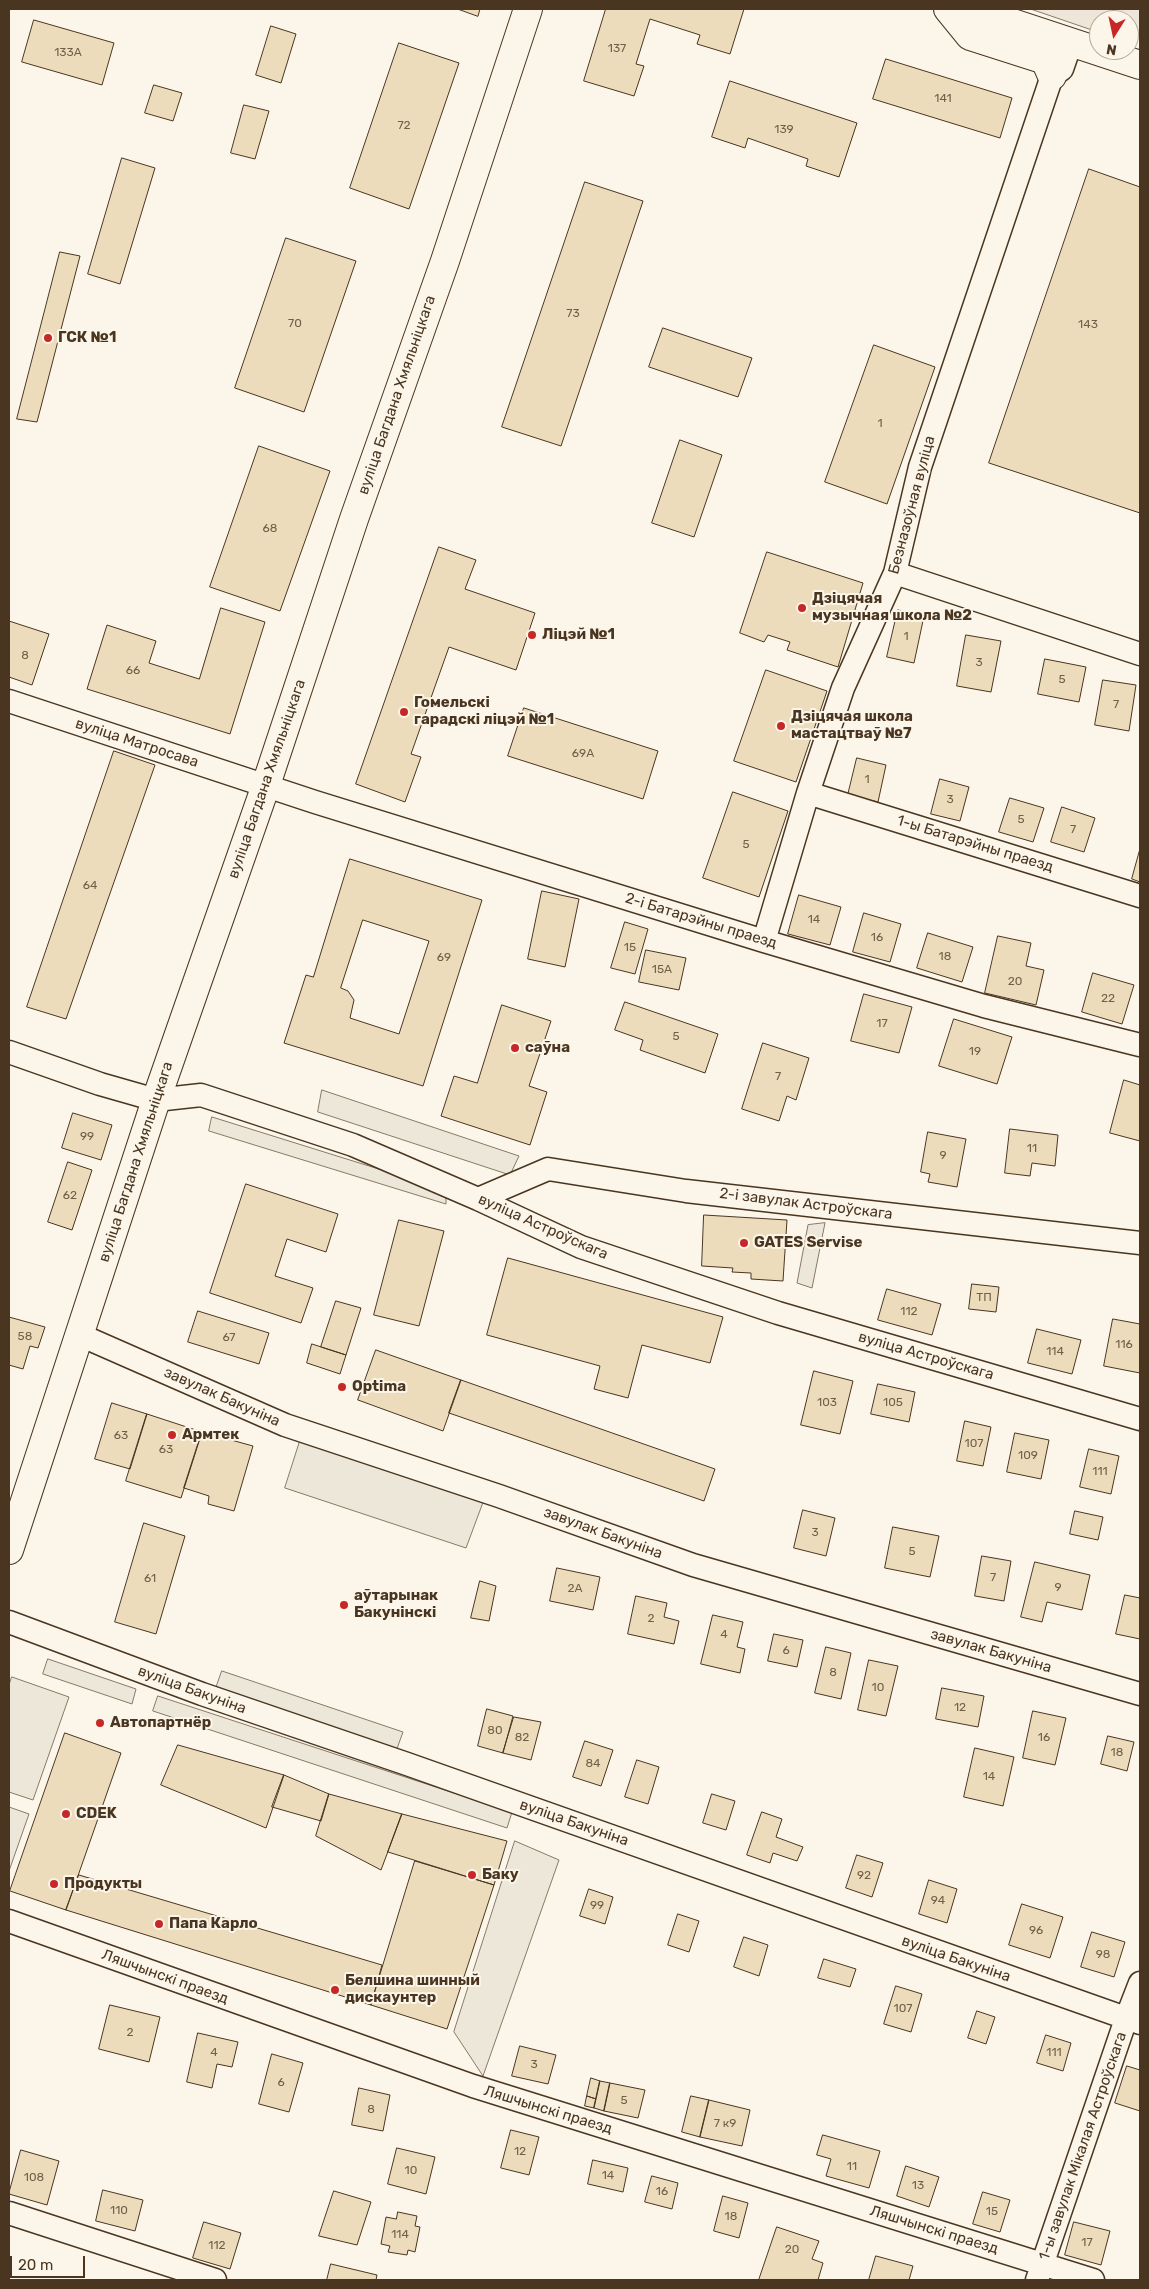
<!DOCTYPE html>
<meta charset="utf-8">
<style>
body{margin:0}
#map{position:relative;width:1149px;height:2289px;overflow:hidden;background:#fbf6e9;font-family:Rubik,sans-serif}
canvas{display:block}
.frame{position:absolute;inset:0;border:10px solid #4a3520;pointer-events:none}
.north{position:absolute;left:1089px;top:10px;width:50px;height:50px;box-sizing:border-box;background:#fbf6e9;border:1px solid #b4a999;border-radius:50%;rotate:190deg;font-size:14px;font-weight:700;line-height:20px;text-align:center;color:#4a3520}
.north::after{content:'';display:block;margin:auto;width:18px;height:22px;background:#c62828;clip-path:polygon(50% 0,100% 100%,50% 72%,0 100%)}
.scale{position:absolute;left:10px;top:2256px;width:75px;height:22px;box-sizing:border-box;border:2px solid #4a3520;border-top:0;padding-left:6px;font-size:15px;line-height:18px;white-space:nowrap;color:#4a3520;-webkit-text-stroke:4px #fbf6e9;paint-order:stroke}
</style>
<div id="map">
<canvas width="1149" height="2289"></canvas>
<div class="frame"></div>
<div class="north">N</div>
<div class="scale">20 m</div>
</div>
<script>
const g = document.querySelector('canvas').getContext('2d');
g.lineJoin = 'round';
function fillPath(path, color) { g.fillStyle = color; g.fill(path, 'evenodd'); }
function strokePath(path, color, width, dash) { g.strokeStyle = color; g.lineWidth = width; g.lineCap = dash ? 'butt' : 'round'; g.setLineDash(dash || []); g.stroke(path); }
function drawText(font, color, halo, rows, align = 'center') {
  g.font = font + ' Rubik,sans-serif'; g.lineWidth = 4; g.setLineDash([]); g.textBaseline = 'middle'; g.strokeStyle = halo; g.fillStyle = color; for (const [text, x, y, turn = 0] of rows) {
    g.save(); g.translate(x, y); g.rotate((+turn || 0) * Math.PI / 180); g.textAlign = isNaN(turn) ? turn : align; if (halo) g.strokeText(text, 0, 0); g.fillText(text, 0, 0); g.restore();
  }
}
const green = new Path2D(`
 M1031 9H1140V35L1129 34V20H1099V32Z`);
fillPath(green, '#ede6d9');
strokePath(green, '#887966', 1);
const parking = new Path2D(`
 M322 1090 519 1156 510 1175 318 1112Z
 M212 1117 446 1190V1204L209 1131Z
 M825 1223 812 1288 797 1283 808 1225Z
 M301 1438 485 1497 466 1548 285 1488Z
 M48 1659 136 1689 132 1704 43 1674Z
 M222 1671 403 1732 395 1754 214 1694Z
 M12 1677 69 1697 33 1800 9 1792V1685Z
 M158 1696 512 1812 507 1828 153 1711Z
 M9 1807 29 1814 9 1871Z
 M515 1841 559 1860 483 2076 454 2032Z`);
fillPath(parking, '#ede7d9');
strokePath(parking, '#887966', 1);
const building = new Path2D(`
 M458 9H480L478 16Z
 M606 9H744L730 54 697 44 700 35 650 19 636 64 644 66 634 96 584 81Z
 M34 20 114 43 102 85 22 62Z
 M271 26 296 34 281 83 256 75Z
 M399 43 459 63 409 209 350 188Z
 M886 59 1012 98 1000 138 873 99Z
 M730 81 857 123 839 177 806 166 808 159 748 138 745 148 712 137Z
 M154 85 182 93 173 121 145 113Z
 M244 105 269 111 255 159 231 153Z
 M122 158 155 168 120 284 88 274Z
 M1089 169 1140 187V513L989 463Z
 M585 182 643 201 561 446 502 427Z
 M286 238 356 261 304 412 235 388Z
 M60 252 80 256 37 422 17 419Z
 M663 328 752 358 738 397 649 367Z
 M874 345 935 367 887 504 825 482Z
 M680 440 722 455 694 537 652 523Z
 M259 446 330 471 280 611 210 587Z
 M439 547 476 560 465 589 535 613 516 670 449 647 411 754 421 757 405 802 356 784Z
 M767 552 863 583 838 667 787 650 790 642 768 635 764 642 740 633Z
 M221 608 265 622 230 734 87 689 107 625 156 641 149 663 199 679Z
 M898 610 924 616 914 663 887 657Z
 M9 621 49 634 32 685 9 677Z
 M966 635 1001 641 991 692 957 686Z
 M1045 659 1086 667 1079 702 1038 694Z
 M766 670 827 691 796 782 734 761Z
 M1103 680 1136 685 1129 731 1095 725Z
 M524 708 658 751 643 799 508 756Z
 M114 751 155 765 66 1019 27 1007Z
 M857 758 886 765 878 802 848 795Z
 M940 779 969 787 960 821 931 814Z
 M733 792 788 811 759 897 703 878Z
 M1010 798 1044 808 1033 842 999 832Z
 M1062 807 1095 818 1084 852 1051 842Z
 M1140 849V882L1132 879Z
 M350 859 482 900 423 1086 284 1043 306 975 313 977ZM363 920 429 941 399 1034 350 1018 354 1000 348 991 341 988Z
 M542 891 579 899 565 967 528 959Z
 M799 895 841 907 830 945 788 934Z
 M864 913 901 924 890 962 853 952Z
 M625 922 648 929 635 974 611 968Z
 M928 933 973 947 962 982 917 968Z
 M998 936 1031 943 1026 966 1044 970 1036 1005 985 993Z
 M646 950 686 958 679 990 639 982Z
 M1093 973 1134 985 1122 1024 1082 1012Z
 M864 994 912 1007 899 1053 851 1041Z
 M625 1002 718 1034 705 1073 640 1050 643 1040 615 1030Z
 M502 1005 551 1021 529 1086 547 1092 530 1145 441 1116 454 1076 477 1083Z
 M954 1019 1012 1037 997 1084 939 1066Z
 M763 1043 809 1058 796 1100 787 1096 779 1121 742 1109Z
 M1124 1080 1140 1085V1141L1110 1133Z
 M73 1113 112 1125 101 1160 62 1148Z
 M1010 1129 1058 1135 1055 1166 1032 1163 1030 1176 1005 1173Z
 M928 1132 966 1139 957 1187 928 1182 930 1174 921 1172Z
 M68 1162 92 1170 72 1230 48 1222Z
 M246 1184 338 1214 326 1252 287 1239 275 1276 313 1288 301 1323 210 1293Z
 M704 1215 787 1220 783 1281 751 1279V1273L732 1272 733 1268 702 1266Z
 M399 1220 444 1231 419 1326 374 1315Z
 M508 1258 723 1317 710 1363 642 1345 628 1398 594 1389 600 1366 487 1335Z
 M972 1284 999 1287 996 1312 969 1309Z
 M887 1289 941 1304 932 1335 878 1320Z
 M336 1301 361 1308 346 1355 321 1347Z
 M198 1311 269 1333 259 1364 188 1342Z
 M9 1317 45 1327 38 1348 30 1346 23 1369 9 1365Z
 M1113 1319 1140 1324V1373L1104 1366Z
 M1037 1329 1081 1340 1072 1374 1028 1363Z
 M312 1344 346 1355 340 1374 307 1363Z
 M376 1350 461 1380 443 1431 358 1400Z
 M814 1371 853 1381 840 1434 801 1425Z
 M461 1380 715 1469 704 1501 449 1413Z
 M878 1384 915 1392 909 1422 871 1414Z
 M112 1403 147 1414 130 1469 95 1459Z
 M147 1414 202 1432 181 1498 126 1481Z
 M965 1421 991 1427 983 1466 957 1461Z
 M202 1432 253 1446 234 1511 208 1504 209 1496 184 1488Z
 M1015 1433 1049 1440 1041 1479 1007 1472Z
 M1089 1449 1119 1456 1111 1494 1080 1487Z
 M803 1510 835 1518 826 1556 794 1548Z
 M1075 1511 1103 1517 1098 1540 1070 1534Z
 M144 1523 185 1536 156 1634 115 1622Z
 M893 1527 939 1536 930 1577 885 1568Z
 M982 1556 1011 1561 1004 1601 975 1596Z
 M1035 1562 1090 1575 1082 1610 1047 1602 1042 1622 1021 1617Z
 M557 1568 600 1577 593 1610 550 1601Z
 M480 1581 496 1586 489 1621 471 1618Z
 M1125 1595 1140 1598V1639L1116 1634Z
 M636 1596 667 1603 664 1617 679 1621 674 1644 628 1634Z
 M713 1615 743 1622 737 1647 745 1649 740 1673 701 1664Z
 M774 1634 803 1640 797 1667 768 1661Z
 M826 1647 851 1653 841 1699 815 1693Z
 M869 1660 898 1666 886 1716 858 1710Z
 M942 1688 984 1696 978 1727 936 1719Z
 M487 1709 513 1716 503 1753 478 1746Z
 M1033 1711 1066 1718 1055 1765 1023 1758Z
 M514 1717 541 1722 531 1760 503 1753Z
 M65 1733 121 1753 66 1910 10 1891Z
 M1108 1736 1134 1742 1127 1771 1101 1764Z
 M585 1741 613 1750 601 1786 573 1777Z
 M178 1745 284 1775 266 1828 161 1785Z
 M975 1748 1014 1757 1003 1806 964 1797Z
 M637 1760 659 1767 648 1804 625 1797Z
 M284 1775 329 1794 321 1821 272 1807Z
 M329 1794 402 1814 381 1870 316 1836Z
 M712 1794 735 1801 726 1830 703 1823Z
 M762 1812 782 1819 776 1837 803 1847 797 1861 773 1853 770 1863 747 1855Z
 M402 1814 507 1841 494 1885 388 1852Z
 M857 1855 883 1863 872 1897 846 1888Z
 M415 1861 494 1885 447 2029 371 2005Z
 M79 1875 382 1965 371 2005 66 1910Z
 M929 1880 957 1889 947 1923 919 1914Z
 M589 1889 613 1897 605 1924 580 1916Z
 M1022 1904 1063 1917 1050 1958 1009 1945Z
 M678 1914 699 1921 689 1952 668 1945Z
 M1092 1932 1125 1942 1114 1977 1081 1967Z
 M744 1937 768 1945 759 1976 734 1967Z
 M824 1959 856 1969 850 1987 818 1978Z
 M896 1986 922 1994 911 2032 884 2024Z
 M110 2005 160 2017 149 2062 99 2049Z
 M977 2011 995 2017 986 2044 968 2038Z
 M198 2033 238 2042 232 2067 217 2064 212 2088 187 2082Z
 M1046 2035 1071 2043 1063 2071 1037 2063Z
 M520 2046 556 2055 548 2084 512 2076Z
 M272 2054 303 2063 289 2112 259 2104Z
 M1127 2066 1140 2070V2111L1115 2103Z
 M591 2078 600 2081 596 2099 587 2096Z
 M600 2081 610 2083 604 2111 594 2108Z
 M610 2083 645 2090 638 2118 604 2111Z
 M359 2088 390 2095 383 2131 352 2125Z
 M587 2096 596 2099 594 2108 585 2106Z
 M691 2096 709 2100 700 2137 682 2132Z
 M709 2100 750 2110 742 2146 700 2137Z
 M511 2130 539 2137 529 2175 501 2168Z
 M823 2135 880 2151 869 2188 826 2176 831 2159 817 2155Z
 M397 2148 435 2157 426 2194 388 2184Z
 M21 2150 59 2161 47 2205 9 2194Z
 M593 2160 628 2168 623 2192 588 2184Z
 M906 2166 939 2177 929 2207 897 2196Z
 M652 2176 678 2183 672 2209 645 2202Z
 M103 2190 143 2200 135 2231 96 2221Z
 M334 2191 371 2202 357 2245 319 2236Z
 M983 2192 1010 2200 1000 2232 973 2224Z
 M723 2196 748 2203 739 2238 714 2231Z
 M398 2212 417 2216 415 2226 420 2227 415 2252 408 2250 407 2255 388 2252 390 2246 381 2244 386 2217 396 2219Z
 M204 2222 241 2233 230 2269 193 2258Z
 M1074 2222 1110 2231 1101 2265 1065 2255Z
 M777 2227 819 2241 812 2259 823 2263 818 2280H759Z
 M876 2256 913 2266 909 2280H869Z
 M331 2264 377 2275 376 2280H327Z`);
fillPath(building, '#ecdcbc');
strokePath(building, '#4a3520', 1);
const street = new Path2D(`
 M895 573 1140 654
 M9 701 315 802 764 941 984 1006 1140 1045
 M808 793 1140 896
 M764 941 808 793 843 688 895 573 920 467 1052 76 1062 69 1071 43
 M9 1052 100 1084 156 1100 201 1095 353 1145 478 1199 581 1247 778 1313 1140 1419
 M478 1199 548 1169 686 1191 1140 1243
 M80 1335 285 1425 499 1496 693 1565 1140 1694
 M9 1622 202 1694 407 1764 1140 2023
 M9 1921 473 2086 1093 2280
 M9 2213 215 2280
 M1037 2280 1126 2019 1140 1983`);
const primary = new Path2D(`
 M948 9 970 36 1045 60 1052 76
 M970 9 1140 65
 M9 1550 156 1100 266 785 354 519 445 261 528 9`);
strokePath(street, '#4a3520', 25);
strokePath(primary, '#4a3520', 30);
strokePath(street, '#fbf6e9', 22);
strokePath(primary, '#fbf6e9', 28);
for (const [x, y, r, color] of [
 [48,338,5,"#c62828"],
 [802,608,5,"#c62828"],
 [532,635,5,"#c62828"],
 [404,712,5,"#c62828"],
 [781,726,5,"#c62828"],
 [515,1048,5,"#c62828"],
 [744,1243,5,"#c62828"],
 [342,1387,5,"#c62828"],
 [172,1435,5,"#c62828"],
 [344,1605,5,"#c62828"],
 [100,1723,5,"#c62828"],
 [66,1814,5,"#c62828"],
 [472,1875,5,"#c62828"],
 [54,1884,5,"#c62828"],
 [159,1924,5,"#c62828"],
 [335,1990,5,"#c62828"]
]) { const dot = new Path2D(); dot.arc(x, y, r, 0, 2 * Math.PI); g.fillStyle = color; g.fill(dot); strokePath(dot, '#fbf6e9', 2); }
drawText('12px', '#725f47', null, [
 ["137",617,49],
 ["133А",68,53],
 ["141",943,99],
 ["72",404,126],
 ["139",784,130],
 ["73",573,314],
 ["70",295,324],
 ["143",1088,325],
 ["1",880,424],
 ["68",270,529],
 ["1",906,637],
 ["8",25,656],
 ["3",979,663],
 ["66",133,671],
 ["5",1062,680],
 ["7",1116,705],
 ["69А",583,754],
 ["1",867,780],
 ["3",950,800],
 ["5",1021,820],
 ["7",1073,830],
 ["5",746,845],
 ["64",90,886],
 ["14",814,920],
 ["16",877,938],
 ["15",630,948],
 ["18",945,957],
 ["69",444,958],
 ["15А",662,970],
 ["20",1015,982],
 ["22",1108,999],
 ["17",882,1024],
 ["5",676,1037],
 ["19",975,1052],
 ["7",778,1077],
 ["99",87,1137],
 ["11",1032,1149],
 ["9",943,1156],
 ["62",70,1196],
 ["ТП",984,1298],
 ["112",909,1312],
 ["58",25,1337],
 ["67",229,1338],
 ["116",1124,1345],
 ["114",1055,1352],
 ["103",827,1403],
 ["105",893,1403],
 ["63",121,1436],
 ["107",974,1444],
 ["63",166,1450],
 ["109",1028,1456],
 ["111",1100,1472],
 ["3",815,1533],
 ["5",912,1552],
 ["7",993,1578],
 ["61",150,1579],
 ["9",1058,1588],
 ["2А",575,1589],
 ["2",651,1619],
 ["4",724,1635],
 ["6",786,1651],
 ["8",833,1673],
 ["10",878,1688],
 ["12",960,1708],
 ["80",495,1731],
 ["82",522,1738],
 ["16",1044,1738],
 ["18",1117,1753],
 ["84",593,1764],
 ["14",989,1777],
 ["92",864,1876],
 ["94",938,1901],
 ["99",597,1906],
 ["96",1036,1931],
 ["98",1103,1955],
 ["107",903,2009],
 ["2",130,2033],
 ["4",214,2053],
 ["111",1054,2053],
 ["3",534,2065],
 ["6",281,2083],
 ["5",624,2101],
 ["8",371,2110],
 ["7 к9",725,2124],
 ["12",520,2152],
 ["11",852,2167],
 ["10",411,2171],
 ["14",608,2176],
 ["108",34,2178],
 ["13",918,2186],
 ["16",662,2192],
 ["110",119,2211],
 ["15",992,2212],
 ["18",731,2217],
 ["114",400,2235],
 ["17",1087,2243],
 ["112",217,2246],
 ["20",792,2250]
]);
drawText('bold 15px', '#4a3520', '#fbf6e9', [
 ["ГСК №1",58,338],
 ["Дзіцячая",812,599],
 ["музычная школа №2",812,616],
 ["Ліцэй №1",542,635],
 ["Гомельскі",414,703],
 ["гарадскі ліцэй №1",414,720],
 ["Дзіцячая школа",791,717],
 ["мастацтваў №7",791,734],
 ["саўна",525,1048],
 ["GATES Servise",754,1243],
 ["Optima",352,1387],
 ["Армтек",182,1435],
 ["аўтарынак",354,1596],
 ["Бакунінскі",354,1613],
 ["Автопартнёр",110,1723],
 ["CDEK",76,1814],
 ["Баку",482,1875],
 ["Продукты",64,1884],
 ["Папа Карло",169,1924],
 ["Белшина шинный",345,1981],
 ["дискаунтер",345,1998]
], 'left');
drawText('15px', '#4a3520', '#fbf6e9', [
 ["вуліца Багдана Хмяльніцкага",397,395,-71],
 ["Безназоўная вуліца",912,505,-75],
 ["вуліца Матросава",137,743,18],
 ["вуліца Багдана Хмяльніцкага",267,779,-71],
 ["1-ы Батарэйны праезд",975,844,17],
 ["2-і Батарэйны праезд",701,921,17],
 ["вуліца Багдана Хмяльніцкага",136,1162,-72],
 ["2-і завулак Астроўскага",806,1204,7],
 ["вуліца Астроўскага",543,1227,24],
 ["вуліца Астроўскага",926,1356,16],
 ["завулак Бакуніна",222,1397,24],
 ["завулак Бакуніна",603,1533,20],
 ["завулак Бакуніна",991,1651,16],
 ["вуліца Бакуніна",192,1690,20],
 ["вуліца Бакуніна",574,1823,19],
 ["вуліца Бакуніна",956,1959,19],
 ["Ляшчынскі праезд",165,1977,20],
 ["Ляшчынскі праезд",548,2110,17],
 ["1-ы завулак Мікалая Астроўскага",1083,2146,-71],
 ["Ляшчынскі праезд",934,2230,17]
]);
</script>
